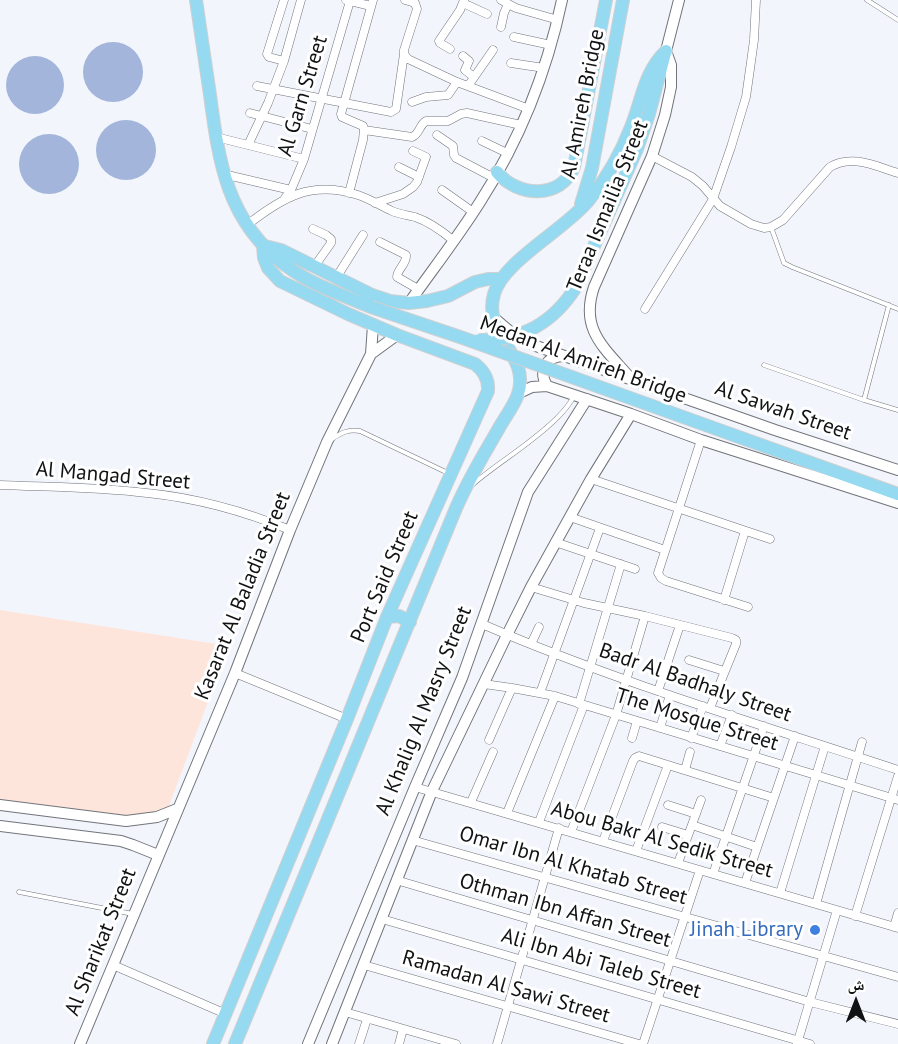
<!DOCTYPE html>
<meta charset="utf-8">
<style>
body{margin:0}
#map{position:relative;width:898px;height:1044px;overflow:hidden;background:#f2f5fc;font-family:"PT Sans","Noto Naskh Arabic",sans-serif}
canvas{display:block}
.north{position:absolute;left:826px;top:972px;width:60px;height:60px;-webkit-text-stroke:4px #fff;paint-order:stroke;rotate:0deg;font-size:16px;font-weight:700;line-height:24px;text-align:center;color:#111214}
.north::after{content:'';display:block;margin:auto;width:21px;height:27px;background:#111214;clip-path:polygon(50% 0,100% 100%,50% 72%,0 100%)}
</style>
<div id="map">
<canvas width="898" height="1044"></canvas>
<div class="north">ش</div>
</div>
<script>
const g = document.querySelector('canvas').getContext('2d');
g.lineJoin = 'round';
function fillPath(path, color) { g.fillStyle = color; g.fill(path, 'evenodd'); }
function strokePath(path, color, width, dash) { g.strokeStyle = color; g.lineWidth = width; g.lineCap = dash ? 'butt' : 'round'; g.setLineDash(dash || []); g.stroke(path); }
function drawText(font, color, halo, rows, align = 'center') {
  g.font = font + ' "PT Sans",sans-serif'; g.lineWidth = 6; g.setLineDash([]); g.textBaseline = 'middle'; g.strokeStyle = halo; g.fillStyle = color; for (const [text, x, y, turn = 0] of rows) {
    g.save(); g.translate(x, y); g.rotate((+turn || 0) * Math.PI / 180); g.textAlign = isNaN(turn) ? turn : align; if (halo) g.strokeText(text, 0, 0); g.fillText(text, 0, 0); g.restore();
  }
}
fillPath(new Path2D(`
 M0 610 229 646 167 811 130 820 0 801Z`), '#fee5db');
fillPath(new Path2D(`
 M83 72a30 30 0 1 1 60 0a30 30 0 1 1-60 0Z
 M6 85a29 29 0 1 1 58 0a29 29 0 1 1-58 0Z
 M96 150a30 30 0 1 1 60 0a30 30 0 1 1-60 0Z
 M19 164a30 30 0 1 1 60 0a30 30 0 1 1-60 0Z`), '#a3b5db');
const lane = new Path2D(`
 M867 0 898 20
 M771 227 784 263 792 267 898 309
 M764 365 864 400 898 410
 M864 400 889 305
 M332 439C341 433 348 429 360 431L450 474
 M472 485C500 461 531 444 557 418 563 412 570 404 574 396
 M19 892 133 914`);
const street = new Path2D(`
 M284 0 267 54 269 57 284 61
 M346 0 371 6
 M405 0 415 3 417 9 404 50V54L408 59 457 82 529 109
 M501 0 516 8 558 20
 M463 3 487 14
 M501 27 504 13 508 4
 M514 37 551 45
 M450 49 440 43 439 41 460 10 464 0
 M463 56 469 61 465 70 474 77
 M511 63 544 68
 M257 86 391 112 396 109 404 54
 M468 86 493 50
 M412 102 426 97 448 95 457 82
 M250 113 312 129
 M364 130 412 137C420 134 419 125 426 121H448L461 114 467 113 521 125
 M437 135 453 146 454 155 456 158 494 178
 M216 137 304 159
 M482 141 507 153
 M248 145 268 103 284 61 301 0
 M652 156 692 177 703 186 720 206 751 224 764 228 771 227 783 220 830 167C852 154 875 166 898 173
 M399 167 419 177
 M223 174 291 190
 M442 190 473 212
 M349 193 363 140 364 129 363 126 342 117 341 114 373 0
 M285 198 291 190 304 159 350 1
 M375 203 403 194 413 187 417 182 426 157 413 151
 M247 225C283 197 311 180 358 195 370 199 381 206 392 211 399 214 407 215 415 217 430 222 442 231 454 241
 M313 229 326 235 331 239V243L314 267
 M380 242 406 255C407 264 397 269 397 277L418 289
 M336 278 363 235
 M645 309 713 199 731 147 746 97 750 69 754 40 756 0
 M701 440 658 573 661 578 666 581 748 607
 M591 479 770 539
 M0 485C49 487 99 487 147 493 196 498 244 511 290 530
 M570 517 665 550
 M555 542 635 569
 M531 587 584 603 645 616 732 638 736 640V644L710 708
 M724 600 745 531
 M482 624C617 682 759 724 898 770
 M531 644 539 627
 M689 660 724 671
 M235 673 347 719
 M484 684 512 688 555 696 898 800
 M658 691 680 625
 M540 693 600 528
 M579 704 621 564
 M660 728 670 695
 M632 738 637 721
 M691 738 703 706
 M489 740 512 688
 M720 746 732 715
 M685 770 690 752
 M415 787 898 928
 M471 802 493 752
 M668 805 696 814
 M507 813 555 696
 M539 822 584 705
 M692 825 757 847
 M662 827 688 835
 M571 832 616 715 645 616
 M412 840 898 977
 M603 841 633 761 635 758 639 756 774 798
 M636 851 668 765
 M678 863 701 800
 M713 874 764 726
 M396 880 810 1002 898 1024
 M745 883 795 736
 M780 893 825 746
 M816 904 862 742
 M855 916 898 776
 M382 919 810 1044
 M894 927 898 913
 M113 965 226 1014
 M364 965 639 1044
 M345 1012 456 1044
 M359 1044 367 1019
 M399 1044 403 1029
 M497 1044 559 828
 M643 1044 700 870
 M797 1044 837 910`);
const secondary = new Path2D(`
 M409 303C433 269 458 237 480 202 520 140 547 71 562 0
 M493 317 513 334 536 346 775 430 898 470
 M371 354 397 335
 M632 380C606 349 579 331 594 287L652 156 665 115 671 87V65L666 51 679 0
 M547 386C538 371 546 356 564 356
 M519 393 532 387 547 386 631 414 701 440 898 503
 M0 805 126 821 157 817 177 809
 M0 826 121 841 133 845 158 855
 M80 1044 235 673 290 530 327 442 371 354 373 325
 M308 1044 415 787 462 678 528 492 587 399
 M332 1044 432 791 507 635 531 587 591 479 631 414`);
const primary = new Path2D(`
 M196 0C201 32 205 63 210 95 219 163 227 221 285 265 310 284 342 295 371 307
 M497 172C517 197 560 200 574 167L606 0
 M581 204 592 168 623 0
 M265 246 281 250 372 295 390 301 409 303 427 301 448 296 475 282 488 279H501
 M576 287 637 149 649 114 665 53
 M697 422 898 494
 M387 617 399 616 410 622
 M213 1044 347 719 387 617 488 391C489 379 484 371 475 364L397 335 348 314 280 281 268 268 264 258 263 246
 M235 1044C308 867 382 690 454 513 466 483 483 456 499 428 505 417 514 406 518 394 531 354 482 337 494 294 503 261 566 229 589 200 607 178 621 153 631 127 642 100 644 72 666 51`);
strokePath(lane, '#71747a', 5);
strokePath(street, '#71747a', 9);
strokePath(secondary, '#71747a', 12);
strokePath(primary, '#cfd0d0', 14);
strokePath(lane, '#fff', 4);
strokePath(street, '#fff', 8);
strokePath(secondary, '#fff', 10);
strokePath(primary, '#95daf1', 12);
const primaryBridge = new Path2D(`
 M371 307 463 338 697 422
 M479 340C522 341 553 323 576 287`);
strokePath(primaryBridge, '#cfd0d0', 14, []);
strokePath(primaryBridge, '#95daf1', 12);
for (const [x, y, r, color] of [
 [815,930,6,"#3f7fe0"]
]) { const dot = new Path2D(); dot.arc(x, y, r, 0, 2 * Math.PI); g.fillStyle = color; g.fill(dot); strokePath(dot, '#fff', 2); }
drawText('21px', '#111214', '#fff', [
 ["Al Garn Street",303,96,-73],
 ["Al Amireh Bridge",583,104,-79],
 ["Teraa Ismailia Street",608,206,-68],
 ["Medan Al Amireh Bridge",583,360,20],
 ["Al Sawah Street",783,411,19],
 ["Al Mangad Street",113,476,5],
 ["Port Said Street",385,577,-67],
 ["Kasarat Al Baladia Street",243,596,-68],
 ["Badr Al Badhaly Street",695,683,19],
 ["Al Khalig Al Masry Street",424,711,-68],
 ["The Mosque Street",697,720,17],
 ["Abou Bakr Al Sedik Street",662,840,16],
 ["Omar Ibn Al Khatab Street",573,866,16],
 ["Othman Ibn Affan Street",565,911,16],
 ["Al Sharikat Street",101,942,-68],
 ["Ali Ibn Abi Taleb Street",601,964,16],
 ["Ramadan Al Sawi Street",506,987,16]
]);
drawText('21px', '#366cbe', '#fff', [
 ["Jinah Library",803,930]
], 'right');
</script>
